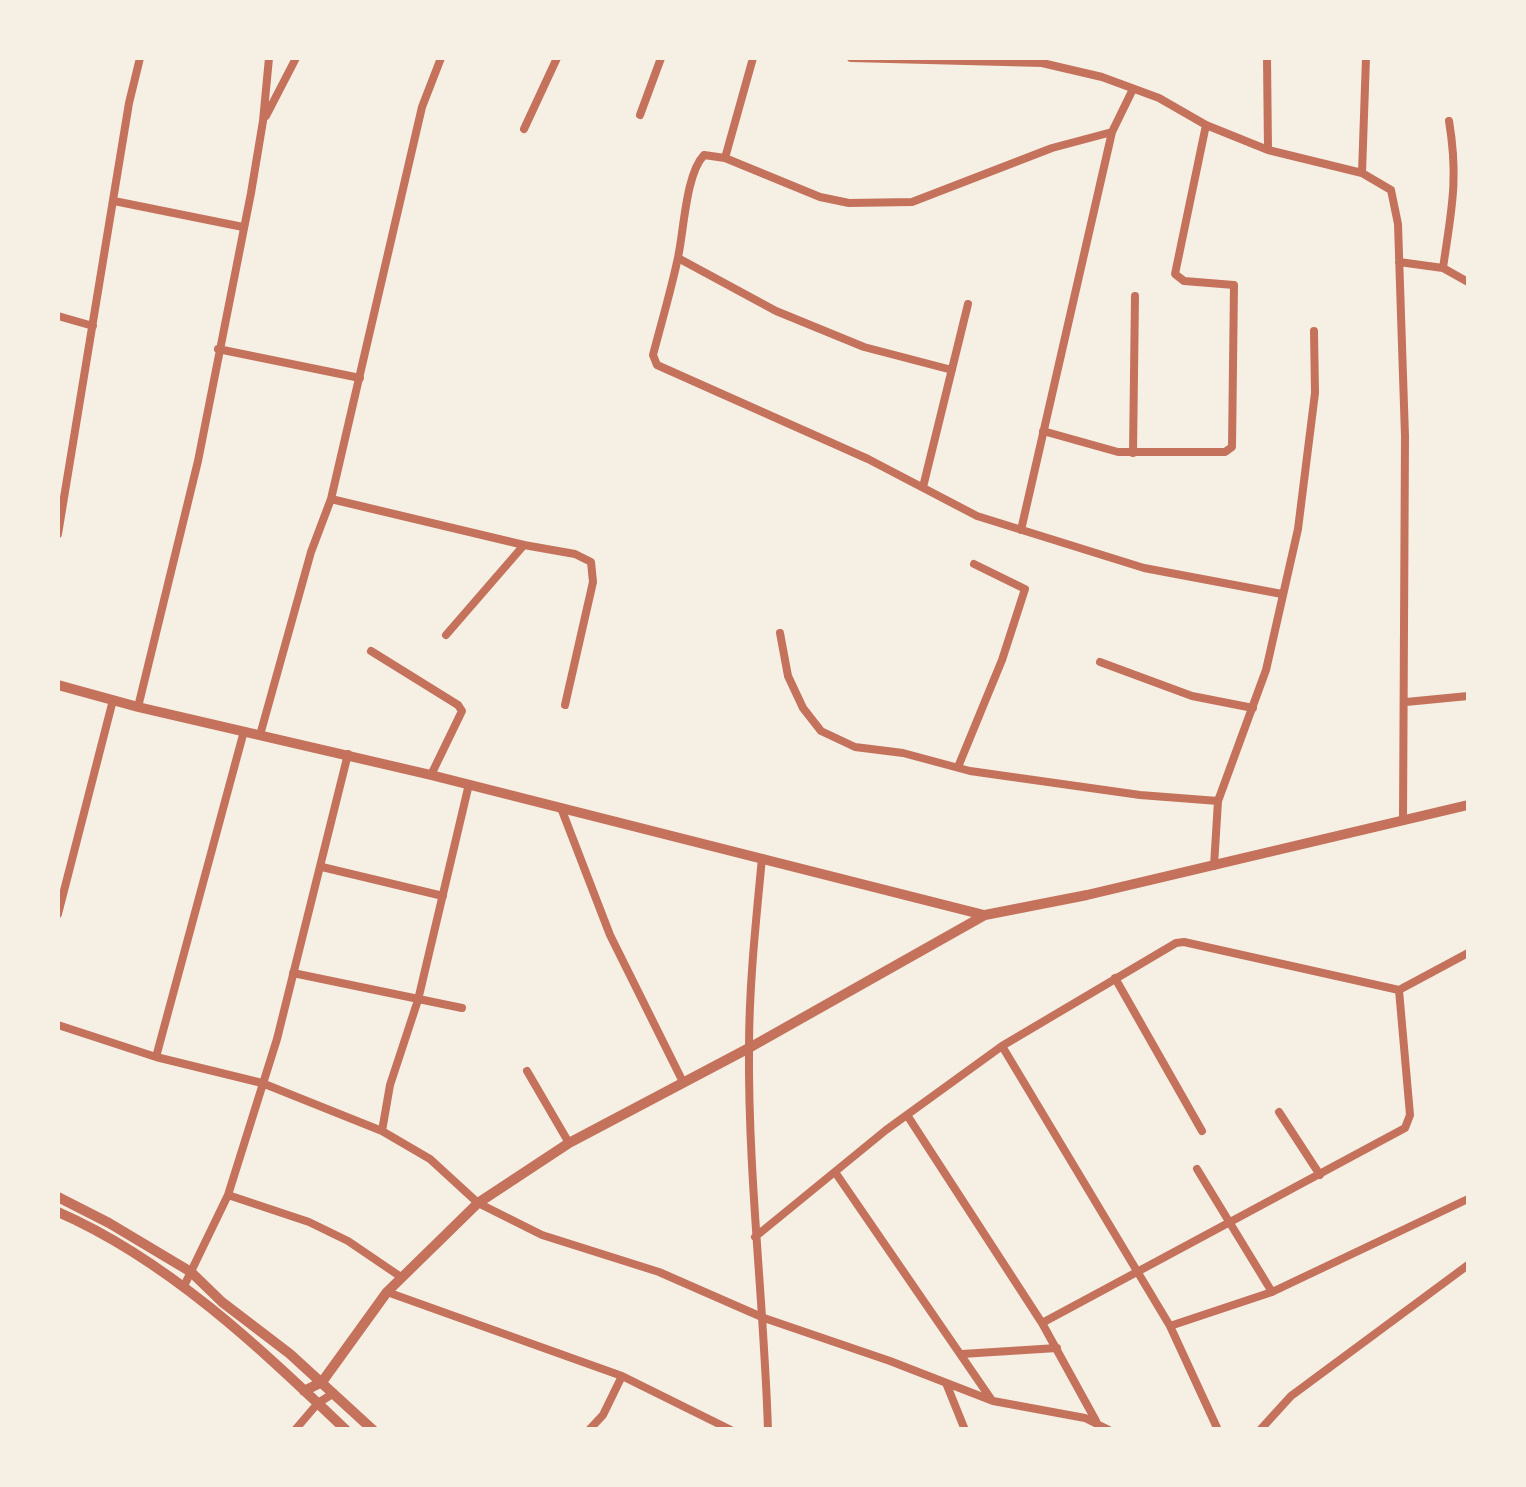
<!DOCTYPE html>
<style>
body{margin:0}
#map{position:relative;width:1526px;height:1487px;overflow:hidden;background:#f6efe4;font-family:Lato,sans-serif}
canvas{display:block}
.frame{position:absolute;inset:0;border:60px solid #f6efe4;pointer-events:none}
</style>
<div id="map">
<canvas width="1526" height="1487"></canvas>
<div class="frame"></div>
</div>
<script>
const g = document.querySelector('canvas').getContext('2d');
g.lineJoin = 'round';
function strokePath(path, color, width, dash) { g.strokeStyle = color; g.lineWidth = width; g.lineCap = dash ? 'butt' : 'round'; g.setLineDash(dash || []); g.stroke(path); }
strokePath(new Path2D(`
 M851 58 1042 63 1102 77 1159 98 1206 125 1268 150 1362 173 1391 190 1398 224 1405 436 1403 820
 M1267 58 1268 150
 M1133 89 1112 132 1052 148 912 202 849 203 820 197 725 158 704 155C685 175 684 234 677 262 670 294 661 324 653 355L657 365 868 459 977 516 1144 568 1282 594
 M640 115 661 58
 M266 116 296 58
 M524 129 557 58
 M725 158 753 58
 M1362 173 1366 58
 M114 201 243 227
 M678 258 776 311 864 347 952 370
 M1399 262 1443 268 1468 282
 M1443 268C1451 212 1459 180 1449 121
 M58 316 93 326
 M218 349 360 378
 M1043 431 1118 452H1225L1232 447 1234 285 1184 281 1175 274 1206 125
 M1133 453 1135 296
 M923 487 968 304
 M331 499 524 545 575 554 591 562 593 582 565 705
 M1021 530 1112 132
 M58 534 129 103 140 58
 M780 633 788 676 803 708 821 731 855 747 903 753 970 771 1140 795 1218 801
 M446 635 524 545
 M371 651 458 705 462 711 431 775
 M1100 662 1192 696 1253 708
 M1406 702 1468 696
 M138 707 198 461 251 193 263 121 269 58
 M244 731 156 1057 262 1083 382 1131 430 1159 478 1203 542 1235 659 1272 764 1318 890 1361 993 1401 1085 1418 1109 1430
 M260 735 311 552 331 499 422 107 441 58
 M958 767 1002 660 1025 589 974 564
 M561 808 610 935 683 1082
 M762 858C756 921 749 985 749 1049 748 1176 764 1302 768 1430
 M1214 866 1218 801 1266 670 1298 529 1315 393 1314 331
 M322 867 443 896
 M58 914 113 700
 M293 973 462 1008
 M1115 978 1202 1131
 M58 1025 156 1057
 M1002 1046 1170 1326 1218 1430
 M527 1071 569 1143
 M1279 1112 1320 1175
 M907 1115 1042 1323 1096 1421
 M382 1131 390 1085 418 1000 469 784
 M1197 1169 1272 1292
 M835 1172 991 1399
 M228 1195 309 1222 348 1241 401 1277
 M755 1237 886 1130 1002 1046 1176 943 1184 942 1399 990
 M184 1286 228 1195 277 1039 348 754
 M387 1292 622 1376 731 1430
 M1042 1323 1405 1128 1410 1115 1399 990 1468 953
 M1170 1326 1272 1292 1468 1199
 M962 1354 1057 1348
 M946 1383 965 1430
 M295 1430 318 1403 334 1393
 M589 1430 603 1415 622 1376
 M1260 1430 1291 1396 1468 1265`), '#c5725c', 8);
strokePath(new Path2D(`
 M58 685 138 707 431 775 984 915
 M58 1197 109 1223 191 1272 222 1302 290 1354 373 1430
 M58 1212C168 1260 260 1348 346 1430
 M304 1391 322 1382 387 1292 478 1203 569 1143 749 1048 985 915 1087 895 1468 805`), '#c5725c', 10);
</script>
